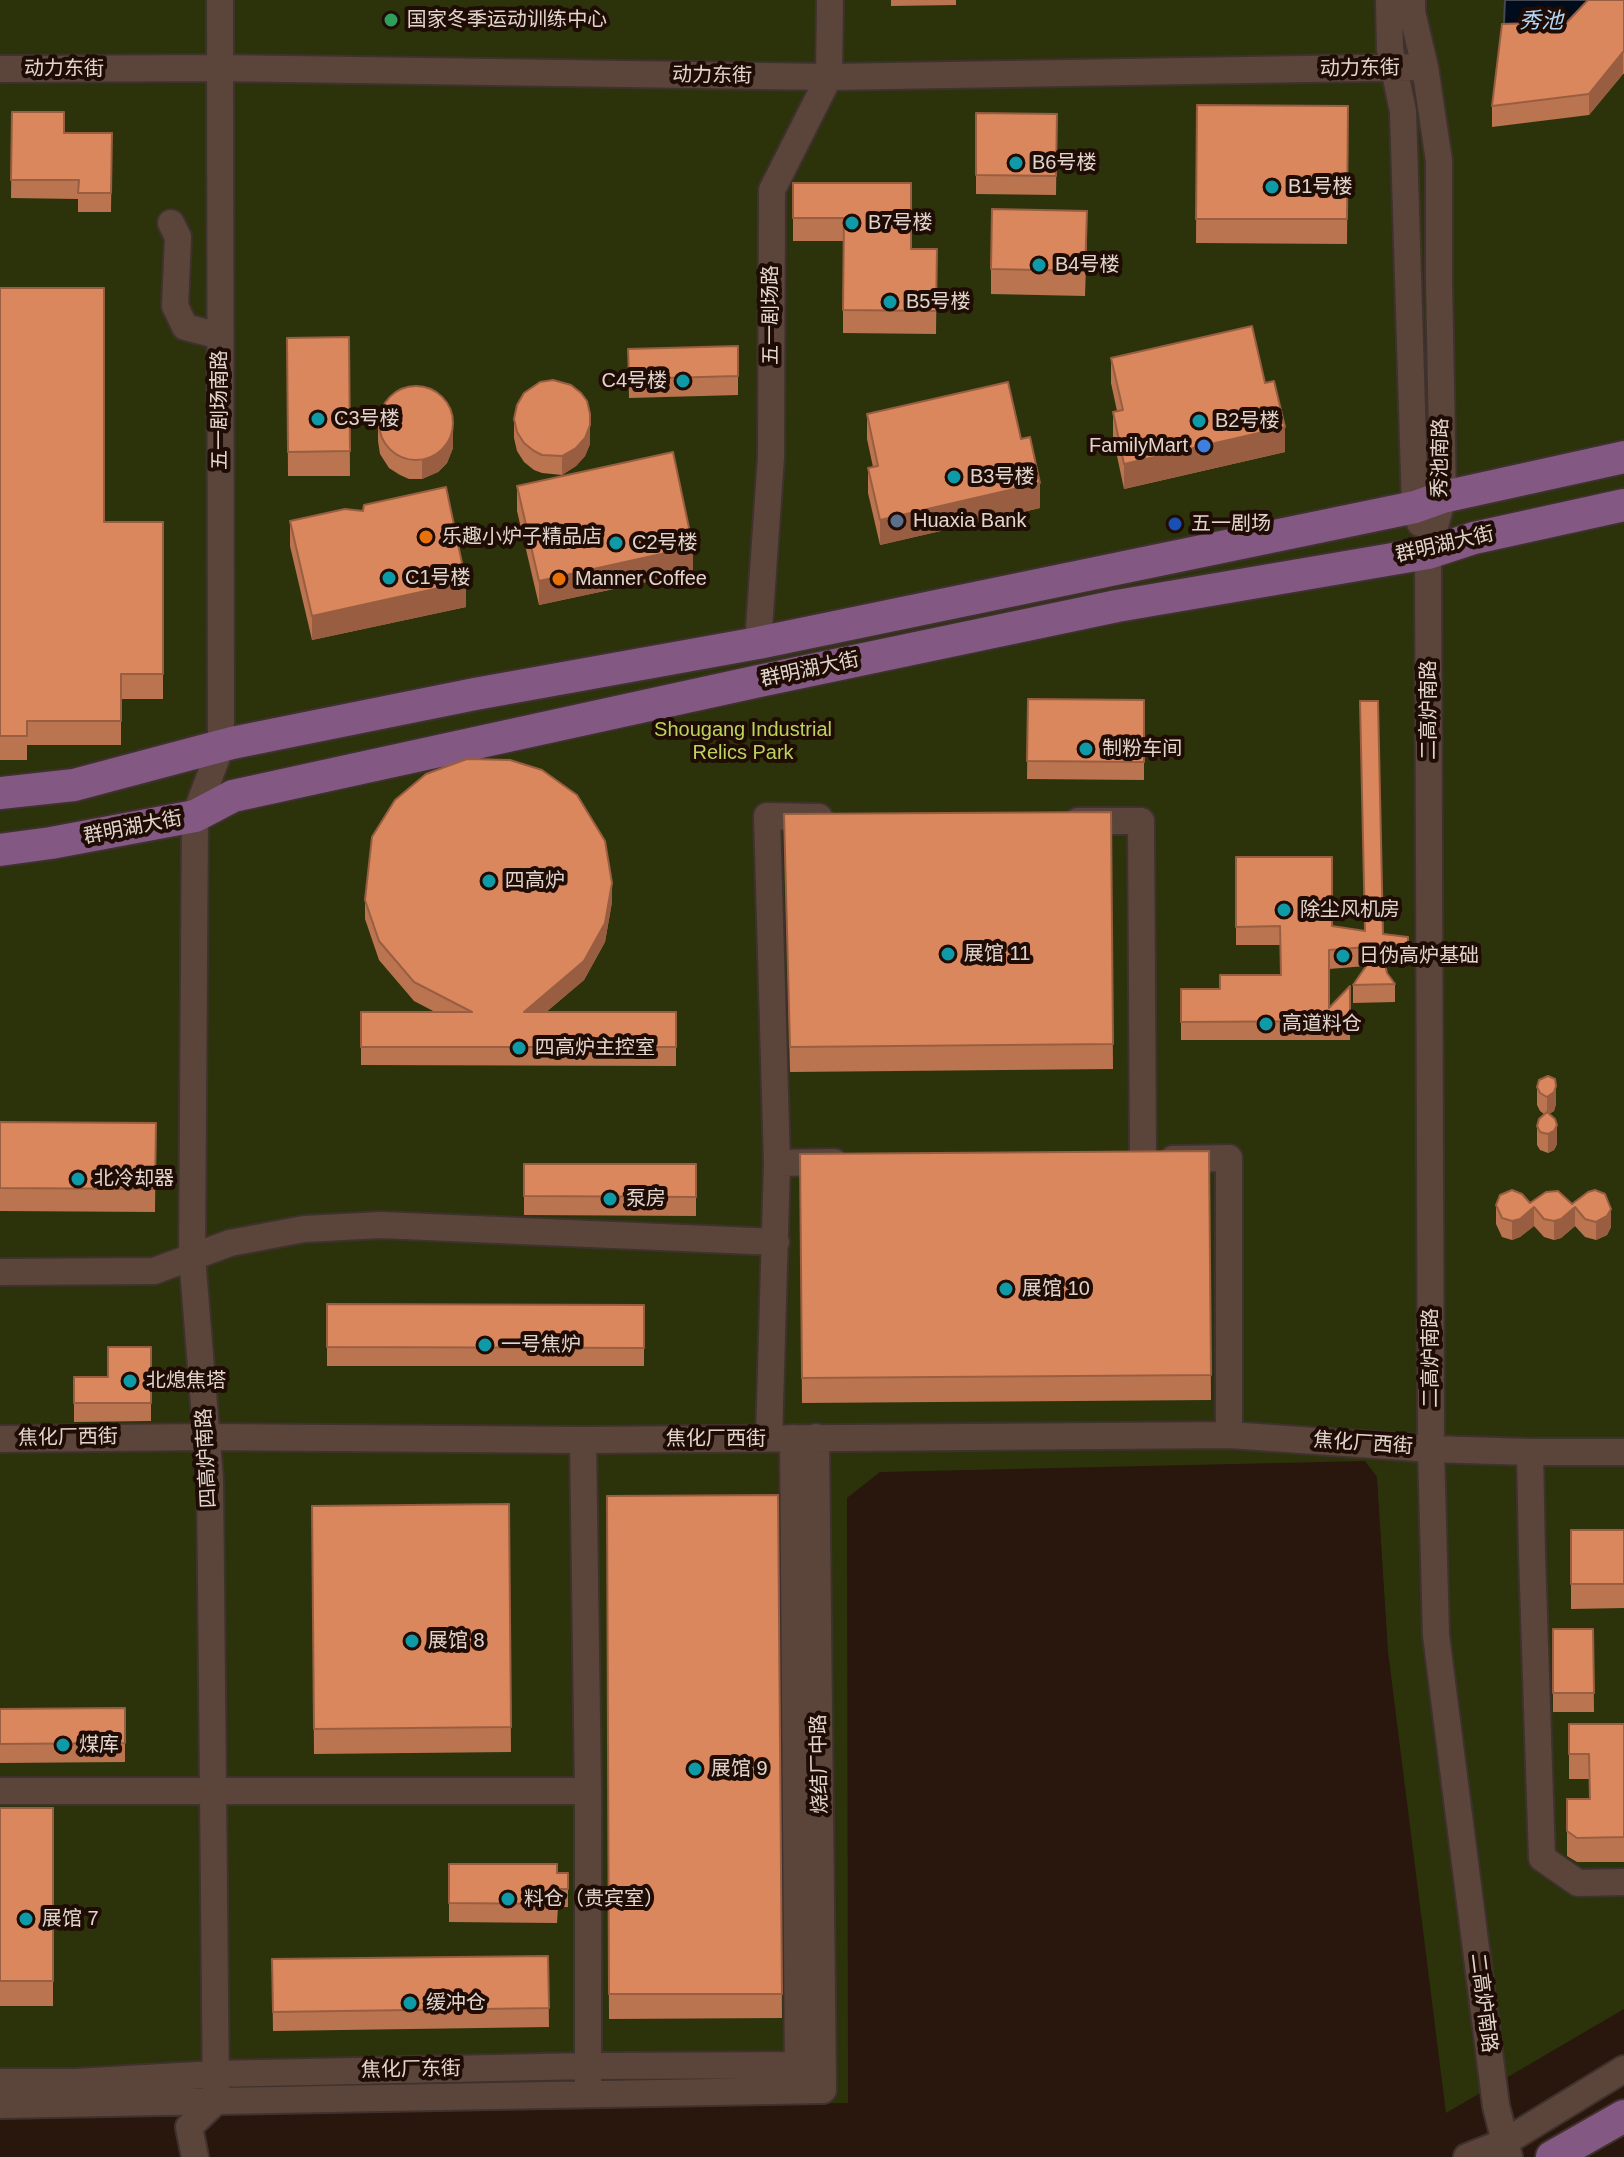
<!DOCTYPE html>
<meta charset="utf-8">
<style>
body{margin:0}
canvas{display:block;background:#29160c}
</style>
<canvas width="1624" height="2157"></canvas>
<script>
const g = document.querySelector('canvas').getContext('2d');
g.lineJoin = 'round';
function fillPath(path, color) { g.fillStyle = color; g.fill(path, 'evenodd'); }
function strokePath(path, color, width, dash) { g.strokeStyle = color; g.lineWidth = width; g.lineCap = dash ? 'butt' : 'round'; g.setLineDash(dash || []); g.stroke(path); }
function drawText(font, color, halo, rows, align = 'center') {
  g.font = font + ' Helvetica,"Noto Sans SC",sans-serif'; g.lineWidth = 8; g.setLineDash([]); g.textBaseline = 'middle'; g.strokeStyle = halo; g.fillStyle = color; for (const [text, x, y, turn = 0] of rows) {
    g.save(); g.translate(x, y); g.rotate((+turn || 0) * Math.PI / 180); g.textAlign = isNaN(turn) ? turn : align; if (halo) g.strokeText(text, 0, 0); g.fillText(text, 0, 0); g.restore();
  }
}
fillPath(new Path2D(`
 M0 0H1624V2009L1446 2113 1388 1651 1377 1477 1365 1461 880 1472 847 1498 848 2103 0 2113Z`), '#2c330b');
const water = new Path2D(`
 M1505 0H1608L1600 10 1503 46Z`);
fillPath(water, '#000c1c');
strokePath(water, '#444851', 2);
const minor = new Path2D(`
 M1389 0 1390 49 1403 111 1415 507 1420 523
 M1412 0V12L1425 67 1439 161V279L1443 497 1428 553 1431 1449 1436 1635 1496 2106 1509 2157
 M0 69 220 68 829 77 1425 67
 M171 223 178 237 175 306 185 327 220 336
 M758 643 771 457 772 190 829 77 830 0
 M1078 821H1141L1143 1159
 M1173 1159 1229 1158V1435
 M777 1163 767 816 819 817
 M0 1272 154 1271 230 1243 304 1229 381 1225 776 1242
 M769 1438 777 1163 834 1162
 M793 1438 798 2079
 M0 1439 207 1437 583 1440 1229 1435 1431 1449 1530 1452H1624
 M583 1440 588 1791V2082
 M1530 1452 1532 1555 1542 1858 1578 1883 1624 1882
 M0 1791H588
 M0 2082H75L215 2074 588 2066 823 2065
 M0 2105 823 2090 816 1437
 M195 2157 189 2127 216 2101 210 1479 192 1256 195 816 221 746 220 0
 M1467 2157 1505 2142 1624 2069`);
const major = new Path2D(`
 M0 793 74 785 232 743 475 694 758 643 1415 507 1443 497 1624 457
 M0 850 51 843 195 816 233 796 759 681 1117 606 1428 553 1474 538 1624 505
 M1552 2157 1624 2116`);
strokePath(minor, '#3f312d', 30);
strokePath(major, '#3f312d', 36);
strokePath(minor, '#5b453a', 26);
strokePath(major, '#835983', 32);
fillPath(new Path2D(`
 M891 0H956V5L891 6Z
 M1624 0V74H1623L1589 115 1492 127V106L1567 22Z
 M1197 105 1348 106 1347 244 1196 243Z
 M12 112 64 133H112L111 212H78V199L11 198Z
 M976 113 1057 114 1056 195 976 194Z
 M793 183 911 249H937L936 334 843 333V241H793Z
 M1087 236 1085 296 991 294V269Z
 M0 288 104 522H163V699H121V745H27V760H0Z
 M349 337 350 476H288L287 338Z
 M738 346V395L629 398 628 349Z
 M1111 358 1285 452 1124 489 1113 437V412L1117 411 1111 383Z
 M867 414 1021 439 1040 508 880 545 868 493V468L873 467 867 439Z
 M514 419 590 444 585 456 576 466 562 475 542 473 534 470 524 462 517 451 514 438Z
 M378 422 453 448 447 463 438 472 422 479H409L400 475 389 468 380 454 378 441Z
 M517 486 693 572 539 605 517 511Z
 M290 521 466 607 312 640 290 546Z
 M1028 699 1144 700V780L1027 779Z
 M1111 812 1113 1069 790 1072 784 814Z
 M1236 857 1332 926 1408 937V963L1385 964 1387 973 1395 984V1002L1353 1003V985L1366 966 1329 969V1008L1350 986V1040H1181V989H1220L1281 975 1280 945H1236Z
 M365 900 612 902 605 942 584 980 546 1012H676V1066L361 1065V1012H435L414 1001 379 960 365 919Z
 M1537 1087 1556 1104 1554 1111 1549 1114 1557 1144 1554 1150 1548 1153 1540 1150 1537 1145V1126L1544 1114 1540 1111 1537 1105Z
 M0 1122 156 1123 155 1212 0 1211Z
 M1209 1151 1211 1400 802 1403 800 1154Z
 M524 1164H696V1216L524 1215Z
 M1530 1203 1572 1204 1611 1227 1607 1235 1596 1240 1585 1237 1575 1226 1561 1238 1554 1240 1544 1237 1534 1226 1520 1237 1512 1240 1502 1237 1496 1224V1205Z
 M327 1304 644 1305V1366H327Z
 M151 1347V1421L74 1422V1377H108Z
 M778 1495 782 2018 609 2019 607 1496Z
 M509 1504 511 1752 314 1754 312 1506Z
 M1571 1530H1624V1608L1571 1609Z
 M1553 1629H1593L1594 1712H1553Z
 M125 1708V1762L0 1763V1709Z
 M1569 1724H1624V1862H1577L1567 1856V1799H1589V1779H1569Z
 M0 1808H53V2006H0Z
 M449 1864 568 1873V1907H558L557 1923 449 1922Z
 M548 1956 549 2027 273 2031 272 1959Z`), '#bb7450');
fillPath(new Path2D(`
 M1623 52V74L1589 115V94Z
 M590 414V444L585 456 576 466 562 475V456Z
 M1285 427V452L1124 489V464Z
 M453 429V448L447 463 438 472 422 479V460Z
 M1040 483V508L880 545V520Z
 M693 547V572L539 605V581Z
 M466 582V607L312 640V616Z
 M612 883V902L605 942 584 980 524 1031V1012Z
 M1556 1086V1104L1554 1111 1547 1115V1097Z
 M1557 1125V1144L1554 1150 1548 1153V1134Z
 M1534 1207V1226L1520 1237 1512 1240V1221Z
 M1575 1207V1226L1561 1238 1554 1240V1221Z
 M1611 1209V1227L1607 1235 1596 1240V1222Z`), '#995e41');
const building = new Path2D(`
 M1588 0H1624V52H1623L1589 94 1492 106 1502 24 1567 22Z
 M1197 105 1348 106 1347 219H1196Z
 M12 112H64V133H112L111 193H78L79 180H11Z
 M976 113 1057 114 1056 176 976 175Z
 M793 183H911V249H937L936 311 843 310 844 218H793Z
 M992 209 1087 211 1085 271 991 269Z
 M0 288H104V522H163V674H121V721H27V736H0Z
 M1252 326 1265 383 1274 381 1285 427 1124 464 1113 412 1123 410 1111 358Z
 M349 337 350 451 288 452 287 338Z
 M738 346V376L629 379 628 349Z
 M553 380 571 385 581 393 587 401 590 414V425L585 438 576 448 562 456 542 455 534 451 524 443 517 432 514 419 517 405 524 393 540 382Z
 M1008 382 1021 439 1030 437 1040 483 880 520 868 468 878 466 867 414Z
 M379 423a37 37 0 1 1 74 0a37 37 0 1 1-74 0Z
 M673 452 693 547 539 581 517 486Z
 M446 487 466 582 312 616 290 521 345 509 363 511 364 505Z
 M1028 699 1144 700V762L1027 761Z
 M1360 701H1378L1383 934 1408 937V944L1381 946 1387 973 1395 984 1353 985 1380 946 1329 950V1008L1350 986V1021L1181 1022V989H1220V975H1281L1280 926 1236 927V857H1332V926L1365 931Z
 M467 759 510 760 542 770 577 795 605 841 612 883 605 923 584 961 524 1012H676V1047H361V1012H472L414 982 379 941 365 900 372 837 395 800 426 774Z
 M1111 812 1113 1044 790 1047 784 814Z
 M1548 1076 1555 1079 1556 1086 1554 1092 1547 1097 1540 1093 1537 1087 1539 1080Z
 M1547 1112 1555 1119 1557 1125 1554 1131 1548 1134 1540 1132 1537 1126 1539 1119Z
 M0 1122 156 1123 155 1189 0 1188Z
 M1209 1151 1211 1375 802 1378 800 1154Z
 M524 1164H696V1197L524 1196Z
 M1512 1190 1522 1194 1530 1203 1546 1192 1558 1191 1572 1204 1588 1192 1595 1190 1605 1194 1611 1209 1607 1216 1596 1222 1585 1219 1575 1207 1561 1219 1554 1221 1544 1219 1534 1207 1520 1219 1512 1221 1502 1218 1496 1205 1500 1195Z
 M327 1304 644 1305V1348L327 1347Z
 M108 1347H151V1403H74V1377H108Z
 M778 1495 782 1994H609L607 1496Z
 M509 1504 511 1727 314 1729 312 1506Z
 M1571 1530H1624V1584H1571Z
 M1553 1629H1593L1594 1693H1553Z
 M125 1708V1743L0 1744V1709Z
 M1569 1724H1624V1837L1577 1838 1567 1831V1799H1590L1589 1754H1569Z
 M0 1808H53V1981H0Z
 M449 1864H557V1873H568V1889H558L557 1904 449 1903Z
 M548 1956 549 2008 273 2012 272 1959Z`);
fillPath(building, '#da875d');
strokePath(building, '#995e41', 2);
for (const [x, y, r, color] of [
 [391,20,8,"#2e9e5b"],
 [1016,163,8,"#0f9aa8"],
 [1272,187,8,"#0f9aa8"],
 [852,223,8,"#0f9aa8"],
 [1039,265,8,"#0f9aa8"],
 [890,302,8,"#0f9aa8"],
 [683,381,8,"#0f9aa8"],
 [318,419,8,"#0f9aa8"],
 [1199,421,8,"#0f9aa8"],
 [1204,446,8,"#3f7fe0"],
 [954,477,8,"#0f9aa8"],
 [897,521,8,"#5c6f8a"],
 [1175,524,8,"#1a4fb4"],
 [426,537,8,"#e8710a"],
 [616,543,8,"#0f9aa8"],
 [389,578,8,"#0f9aa8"],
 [559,579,8,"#e8710a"],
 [1086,749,8,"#0f9aa8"],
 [489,881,8,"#0f9aa8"],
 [1284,910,8,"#0f9aa8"],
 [948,954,8,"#0f9aa8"],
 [1343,956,8,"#0f9aa8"],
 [1266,1024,8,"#0f9aa8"],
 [519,1048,8,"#0f9aa8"],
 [78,1179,8,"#0f9aa8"],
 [610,1199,8,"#0f9aa8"],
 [1006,1289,8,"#0f9aa8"],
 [485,1345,8,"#0f9aa8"],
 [130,1381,8,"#0f9aa8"],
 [412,1641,8,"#0f9aa8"],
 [63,1745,8,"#0f9aa8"],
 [695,1769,8,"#0f9aa8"],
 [508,1899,8,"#0f9aa8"],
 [26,1919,8,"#0f9aa8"],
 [410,2003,8,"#0f9aa8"]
]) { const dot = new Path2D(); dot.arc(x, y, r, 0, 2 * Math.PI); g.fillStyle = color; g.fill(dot); strokePath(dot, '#1f0d05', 3); }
drawText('20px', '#e2d5ce', '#1f0d05', [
 ["国家冬季运动训练中心",407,20],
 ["B6号楼",1032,163],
 ["B1号楼",1288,187],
 ["B7号楼",868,223],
 ["B4号楼",1055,265],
 ["B5号楼",906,302],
 ["C4号楼",667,381,"right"],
 ["C3号楼",334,419],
 ["B2号楼",1215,421],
 ["FamilyMart",1188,446,"right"],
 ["B3号楼",970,477],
 ["Huaxia Bank",913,521],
 ["五一剧场",1191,524],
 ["乐趣小炉子精品店",442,537],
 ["C2号楼",632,543],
 ["C1号楼",405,578],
 ["Manner Coffee",575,579],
 ["制粉车间",1102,749],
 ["四高炉",505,881],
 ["除尘风机房",1300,910],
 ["展馆 11",964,954],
 ["日伪高炉基础",1359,956],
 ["高道料仓",1282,1024],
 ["四高炉主控室",535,1048],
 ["北冷却器",94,1179],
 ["泵房",626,1199],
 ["展馆 10",1022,1289],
 ["一号焦炉",501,1345],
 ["北熄焦塔",146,1381],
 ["展馆 8",428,1641],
 ["煤库",79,1745],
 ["展馆 9",711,1769],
 ["料仓（贵宾室）",524,1899],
 ["展馆 7",42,1919],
 ["缓冲仓",426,2003]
], 'left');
drawText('20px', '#e2d5ce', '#1f0d05', [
 ["动力东街",64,69],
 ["动力东街",1360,69,-1],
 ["动力东街",712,76,1],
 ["五一剧场路",771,315,-90],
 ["五一剧场南路",220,410,-90],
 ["秀池南路",1441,458,-89],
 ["群明湖大街",1445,545,-13],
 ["群明湖大街",810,670,-12],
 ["二高炉南路",1429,710,-90],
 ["群明湖大街",133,828,-11],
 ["二高炉南路",1431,1358,-90],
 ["焦化厂西街",68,1438,-1],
 ["焦化厂西街",716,1439],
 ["焦化厂西街",1363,1444,4],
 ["四高炉南路",207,1458,-93],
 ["烧结厂中路",820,1764,-91],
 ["二高炉南路",1483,2003,83],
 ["焦化厂东街",411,2070,-1]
]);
drawText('20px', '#bdd35d', '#1f0d05', [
 ["Shougang Industrial",743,730],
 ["Relics Park",743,753]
]);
drawText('italic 22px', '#b1d7f6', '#1f0d05', [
 ["秀池",1541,22]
]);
</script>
